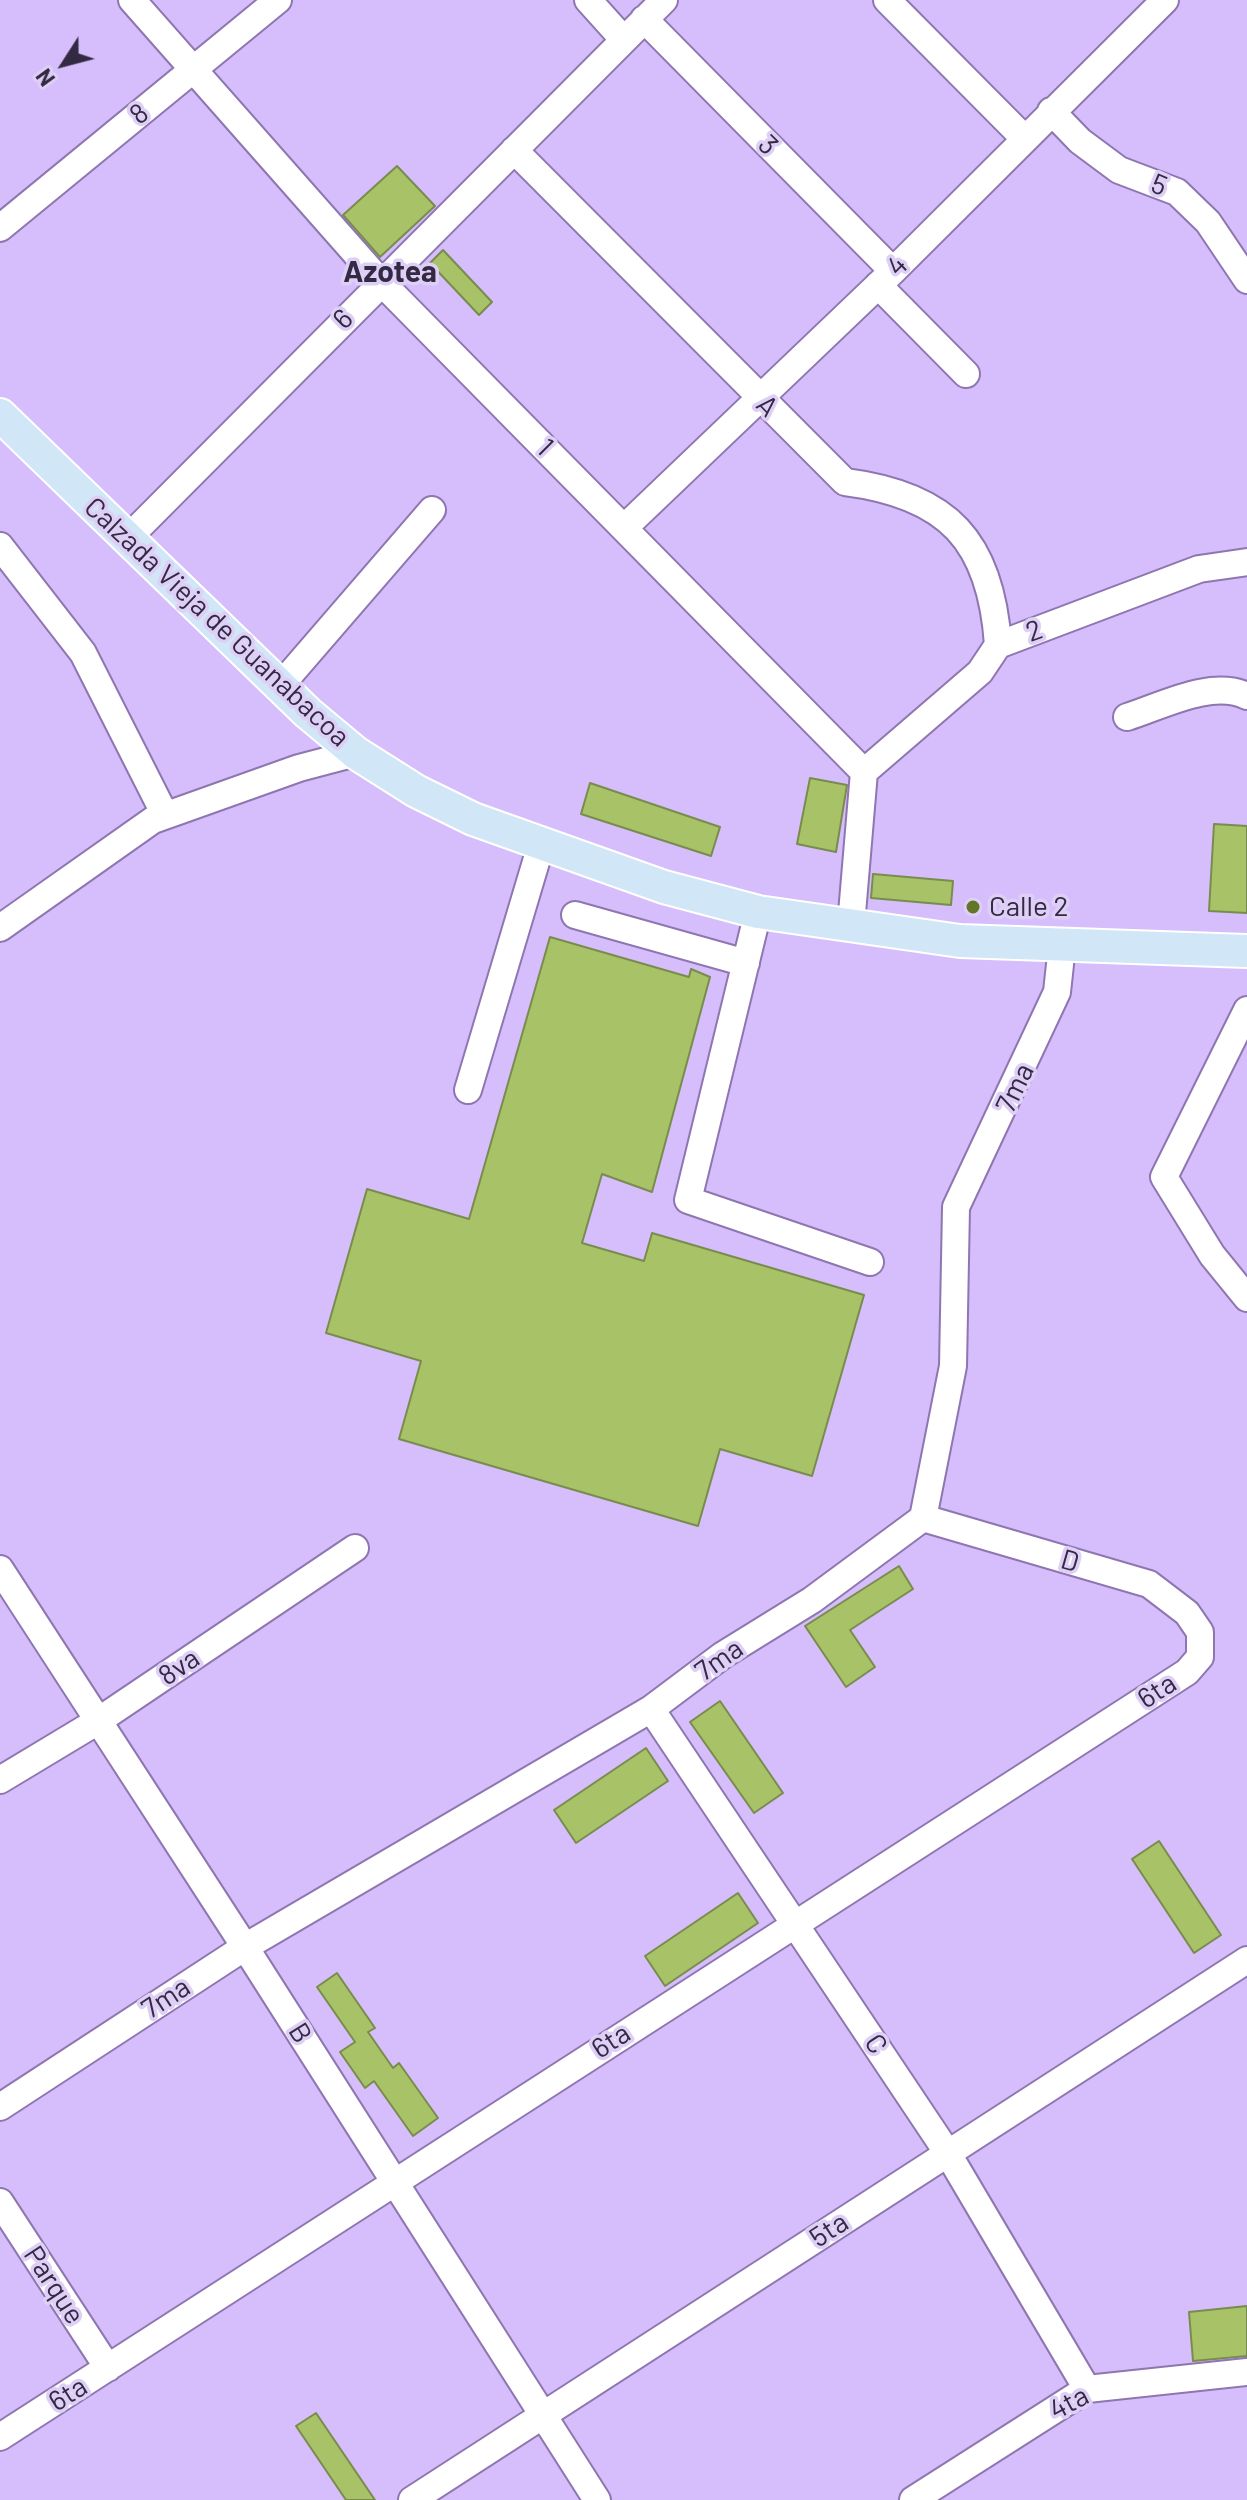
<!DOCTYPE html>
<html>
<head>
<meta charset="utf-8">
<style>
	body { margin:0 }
	#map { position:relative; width:1247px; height:2500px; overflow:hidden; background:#d6bdfb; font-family:Barlow,sans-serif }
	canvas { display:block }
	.north { position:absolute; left:24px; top:24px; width:80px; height:80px; -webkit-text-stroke:6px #decff6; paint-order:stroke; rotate:234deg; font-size:22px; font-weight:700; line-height:32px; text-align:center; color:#342942 }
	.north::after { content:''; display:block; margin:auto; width:28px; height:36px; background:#342942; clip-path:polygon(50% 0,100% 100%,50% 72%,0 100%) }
</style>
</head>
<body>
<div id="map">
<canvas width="1247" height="2500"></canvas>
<div class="north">N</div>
</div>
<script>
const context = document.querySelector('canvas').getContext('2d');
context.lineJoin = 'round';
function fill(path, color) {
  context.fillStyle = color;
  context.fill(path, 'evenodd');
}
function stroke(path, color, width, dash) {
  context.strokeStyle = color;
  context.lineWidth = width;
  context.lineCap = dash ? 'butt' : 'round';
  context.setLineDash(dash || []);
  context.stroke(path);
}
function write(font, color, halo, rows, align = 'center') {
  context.font = font + ' Barlow,sans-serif';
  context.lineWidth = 7;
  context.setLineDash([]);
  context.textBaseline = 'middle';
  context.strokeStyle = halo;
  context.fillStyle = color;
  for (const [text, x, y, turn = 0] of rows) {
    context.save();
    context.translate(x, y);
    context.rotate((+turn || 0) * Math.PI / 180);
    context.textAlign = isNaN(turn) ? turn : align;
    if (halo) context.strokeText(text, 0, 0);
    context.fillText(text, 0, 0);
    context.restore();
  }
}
const building = new Path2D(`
	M397 166 435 206 380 257 343 215Z
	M443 250 492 302 479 315 430 263Z
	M810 778 847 785 836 852 797 844Z
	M590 783 720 827 711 856 581 814Z
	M1214 824 1247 826V913L1209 911Z
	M873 874 953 881 951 905 871 898Z
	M550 937 689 977 691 969 710 977 652 1192 602 1174 582 1243 644 1261 652 1233 864 1295 812 1476 720 1449 698 1526 399 1439 421 1361 326 1333 367 1189 469 1219Z
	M899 1566 913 1589 850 1630 875 1667 846 1687 805 1626Z
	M720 1701 783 1793 754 1813 690 1722Z
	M646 1748 668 1781 576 1843 554 1810Z
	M1159 1841 1221 1935 1194 1953 1132 1859Z
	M738 1893 758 1923 665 1986 645 1956Z
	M337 1973 375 2028 368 2032 393 2068 399 2063 438 2118 413 2136 374 2081 365 2088 340 2052 355 2042 317 1987Z
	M1247 2306V2356L1193 2361 1189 2312Z
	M316 2413 375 2500H346L296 2426Z`);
const minor = new Path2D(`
	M132 0 380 281 864 772 851 925
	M588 0 624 40
	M887 0 1023 137
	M644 19 893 271
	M1051 111 1080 141 1119 170 1177 192 1208 222 1247 280
	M514 150 845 482C948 495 991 541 998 645
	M0 228 278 0
	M878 285 966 374
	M625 527 893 271 1165 0
	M127 539 664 0
	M0 546 83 653 165 815
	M280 686 432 510
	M1127 717C1162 706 1212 679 1247 696
	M864 772 980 672 998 645 1199 569 1247 562
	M758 912 688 1200 870 1262
	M575 915 746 963
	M0 928 153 820 299 768 356 753
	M1247 1010 1164 1177 1212 1255 1247 1298
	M468 1090 541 845
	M0 1569 245 1947 597 2500
	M651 1709 947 2152 1087 2389
	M0 1780 98 1721 355 1548
	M0 2107 245 1947 651 1709 723 1655 812 1600 923 1518 953 1366 956 1207 1057 992 1062 946
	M0 2202 108 2368
	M0 2437 1187 1672 1200 1657V1632L1187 1613 1149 1584 923 1518
	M412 2500 1247 1960
	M913 2500 1087 2389 1247 2372`);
const major = new Path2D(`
	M0 415 308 713 356 753 416 791 473 819 664 887 758 912 960 941 1247 951`);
const markers = [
	[973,907,8,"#617627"]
];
const streetNames = [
	["8",139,114,-39],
	["3",768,145,45],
	["5",1159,185,23],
	["4",897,266,-45],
	["6",343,319,-45],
	["A",767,406,45],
	["1",545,447,45],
	["Calzada Vieja de Guanabacoa",217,622,43],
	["2",1034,631,-20],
	["7ma",1015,1088,-64],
	["D",1070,1561,16],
	["7ma",719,1660,-35],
	["8va",179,1667,-34],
	["6ta",1157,1691,-33],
	["7ma",166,1998,-33],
	["B",300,2033,58],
	["6ta",611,2041,-33],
	["C",876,2044,57],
	["5ta",829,2230,-33],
	["Parque",54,2285,57],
	["6ta",68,2394,-32],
	["4ta",1069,2403,-28]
];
const poiNames = [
	["Calle 2",989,907]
];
const neighbourhoodNames = [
	["Azotea",390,272]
];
fill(building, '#a8c367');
stroke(building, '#798c4d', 2);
stroke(minor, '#8e76b0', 30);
stroke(major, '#fff', 36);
stroke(minor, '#fff', 26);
stroke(major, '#d1e6f6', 32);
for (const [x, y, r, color] of markers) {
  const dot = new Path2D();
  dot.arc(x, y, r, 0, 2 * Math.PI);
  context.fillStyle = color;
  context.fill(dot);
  stroke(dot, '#decff6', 3);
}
write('28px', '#342942', '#decff6', streetNames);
write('28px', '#342942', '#decff6', poiNames, 'left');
write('bold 30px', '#342942', '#decff6', neighbourhoodNames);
</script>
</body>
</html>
